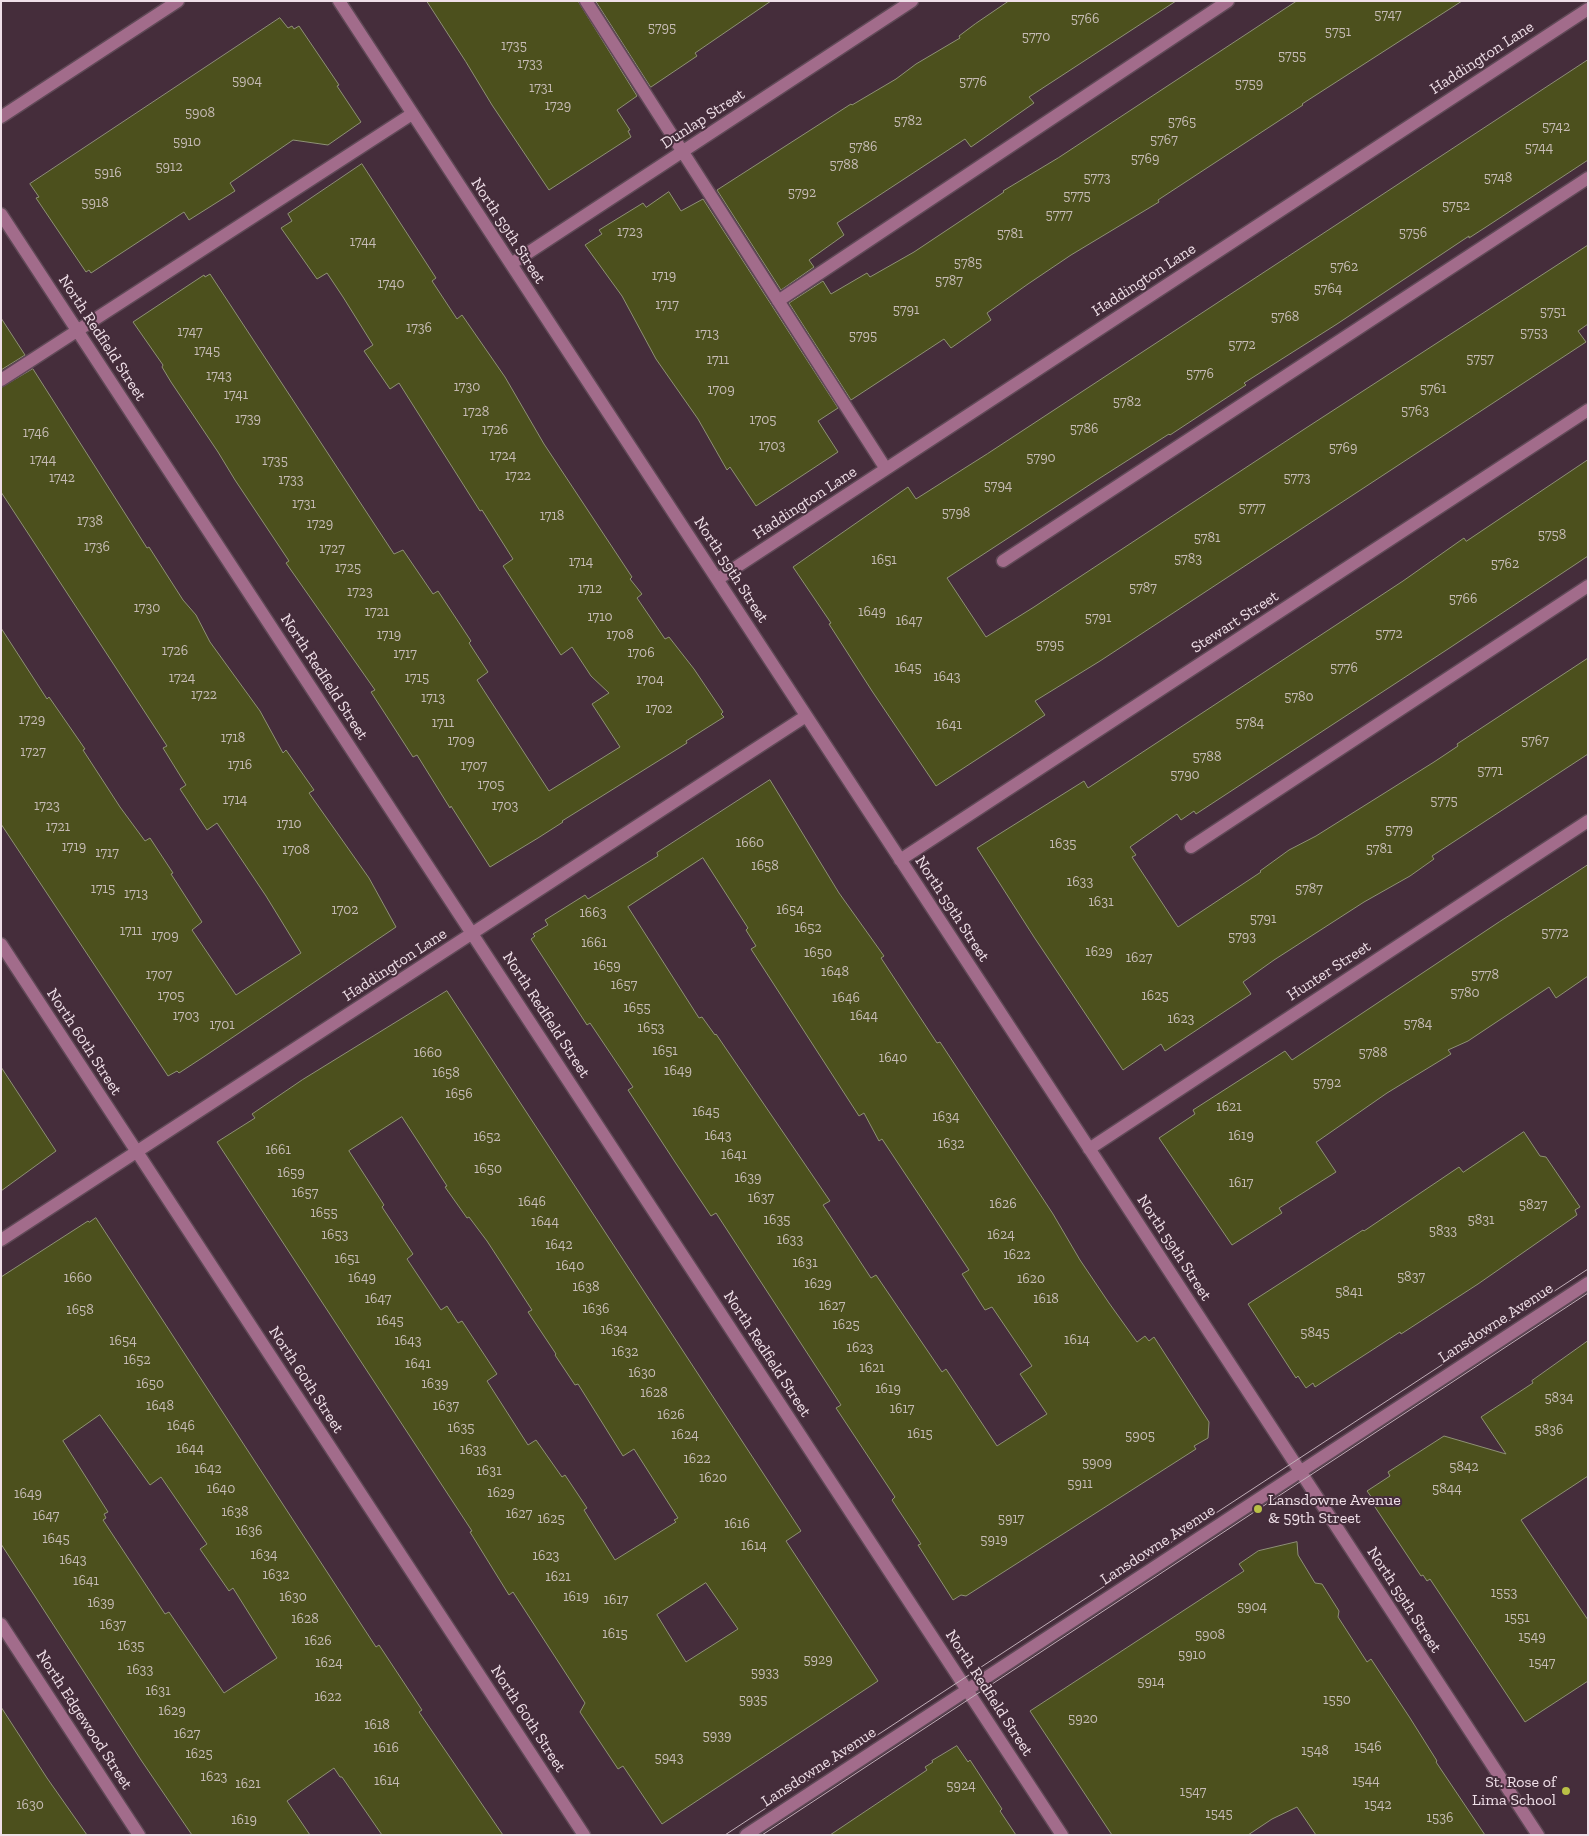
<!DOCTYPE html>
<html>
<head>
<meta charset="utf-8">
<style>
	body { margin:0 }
	#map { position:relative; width:1589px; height:1836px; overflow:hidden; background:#452d3b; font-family:"Zilla Slab",serif }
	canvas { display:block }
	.frame { position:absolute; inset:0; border:2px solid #efdfe8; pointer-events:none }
</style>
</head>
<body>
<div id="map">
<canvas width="1589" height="1836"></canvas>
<div class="frame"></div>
</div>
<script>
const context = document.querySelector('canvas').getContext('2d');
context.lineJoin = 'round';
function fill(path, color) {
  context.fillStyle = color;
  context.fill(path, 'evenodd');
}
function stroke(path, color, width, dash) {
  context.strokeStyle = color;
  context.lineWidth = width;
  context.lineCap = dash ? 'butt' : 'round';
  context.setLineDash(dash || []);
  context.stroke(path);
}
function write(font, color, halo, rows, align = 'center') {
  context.font = font + ' "Zilla Slab",serif';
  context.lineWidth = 4;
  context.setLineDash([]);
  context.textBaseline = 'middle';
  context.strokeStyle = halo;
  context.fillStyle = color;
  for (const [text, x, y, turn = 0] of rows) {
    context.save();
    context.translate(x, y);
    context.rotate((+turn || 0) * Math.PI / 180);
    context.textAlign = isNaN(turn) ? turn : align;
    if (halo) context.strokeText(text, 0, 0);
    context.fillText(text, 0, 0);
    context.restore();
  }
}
const building = new Path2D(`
	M427 1H578L637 96 617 110 630 130 628 131 631 137 549 190 492 105 466 62Z
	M596 1H771L695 53 697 56 651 87Z
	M1009 1H1176L1029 97 1034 103 971 147 965 139 837 223 844 235 809 260 814 267 781 290 717 190 851 104 852 105 896 79 916 64 960 38 959 36 975 24Z
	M1297 1H1462L1302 104 1303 105 1158 200 1159 202 1071 255 1028 284 987 313 991 320 951 348 944 339 851 400 789 303 823 281 831 294 867 273 870 277 914 252 1004 192 1003 191 1058 158Z
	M280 18 288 28 292 26 294 29 299 26 339 85 337 86 361 122 328 145 293 140 230 183 235 191 189 220 184 212 91 273 89 270 86 272 36 198 39 197 30 184Z
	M1588 60V160L1486 227 1469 238V236L1337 324 1244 383 1246 385 1170 435 1169 434 1100 478 947 578 986 637 1034 607 1306 428 1588 245V324L1578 331 1586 342 1100 661 1035 701 1045 715 936 786 872 691 829 624 831 623 793 567 908 487 916 499 987 454Z
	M362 164 436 278 432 281 457 319 462 315 505 377 544 444 632 577 630 579 642 594 637 598 665 639 669 637 694 669 723 712 721 714 724 717 686 741 687 743 562 821 563 822 538 838 490 867 451 806 450 808 417 755 413 757 371 692 375 690 286 563 289 561 235 480 218 452 171 382 162 367 163 365 133 322 204 275 205 277 210 274 394 554 403 550 433 594 438 591 471 641 469 643 488 672 477 680 549 791 620 747 592 704 609 693 591 676 572 647 561 655 503 566 513 559 482 510 480 511 399 383 390 389 364 351 373 345 343 297 327 273 317 279 281 228 292 221 288 214Z
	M669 192 681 211 703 199 838 408 818 421 838 452 756 506 730 467 727 470 698 419 656 359 622 296 585 245 602 234 599 230 643 203 646 207Z
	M1 318 25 355 1 370Z
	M33 369 147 548 149 547 183 600 196 615 210 642 260 711 283 753 286 750 314 790 309 793 369 878 396 927 205 1056 179 1073 177 1071 168 1076 1 824V628L47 699 49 697 85 749 83 750 120 807 145 841 150 838 173 873 171 874 202 922 192 930 236 995 301 953 266 896 217 823 207 830 180 789 186 785 163 748 167 746 1 492V388Z
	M1588 460V556L1448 649 1196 814 1194 811 1181 820 1177 814 1130 847 1136 855 1132 857 1178 927 1261 872 1260 871 1289 850 1316 836 1434 762 1458 746 1457 744 1588 658V754L1432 856 1434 859 1410 876 1364 902 1274 960 1243 982 1251 994 1165 1051 1161 1044 1123 1070 1034 937 977 848 1084 781 1088 788 1403 581 1464 538 1466 541Z
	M770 780 839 893 884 956 881 958 937 1043 940 1042 1053 1214 1080 1260 1109 1303 1137 1342 1145 1336 1149 1341 1154 1337 1209 1422 1208 1438 1194 1446 1196 1449 966 1596 961 1595 953 1600 918 1545 921 1544 892 1500 895 1497 836 1408 841 1405 716 1213 711 1216 675 1162 628 1090 633 1087 590 1023 587 1025 531 939 535 936 533 934 548 925 545 920 585 895 588 899 658 856 657 853ZM703 858 748 928 746 930 756 946 751 949 859 1116 864 1113 879 1141 882 1139 969 1270 962 1274 985 1310 992 1307 1032 1366 1020 1374 1047 1414 997 1446 946 1369 942 1372 876 1275 871 1278 823 1205 830 1201 716 1034 715 1035 702 1017 699 1018 628 907Z
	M1588 865V976L1556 998 1549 987 1468 1041 1448 1050 1451 1054 1387 1093 1318 1141 1316 1142 1336 1172 1279 1208 1282 1213 1232 1245 1159 1138 1195 1114 1193 1110 1285 1051 1292 1060 1499 922Z
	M447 991 801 1531 786 1541 878 1681 662 1824 623 1766 618 1769 580 1712 585 1703 513 1592 509 1595 470 1532 472 1531 217 1142 255 1118 252 1114 302 1080ZM402 1117 447 1186 445 1187 467 1218 469 1217 487 1241 532 1310 528 1312 556 1354 555 1355 575 1385 578 1384 623 1456 634 1449 678 1518 674 1520 676 1522 615 1560 584 1510 587 1508 565 1475 562 1477 536 1440 528 1445 487 1381 497 1374 462 1321 458 1323 447 1306 441 1310 407 1259 413 1254 382 1207 384 1205 349 1151ZM706 1583 738 1629 686 1662 657 1615Z
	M1 1067 56 1151 1 1191Z
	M1524 1132 1540 1156 1546 1157 1580 1207 1575 1210 1577 1215 1478 1284 1401 1334 1400 1332 1315 1387 1313 1383 1306 1388 1298 1376 1296 1378 1248 1304 1363 1230 1364 1231 1459 1167 1463 1172Z
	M96 1218 376 1647 379 1645 422 1710 419 1712 503 1835H382L342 1777H340L334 1768 287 1801 310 1835H192L141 1760 1 1544V1277L88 1221 89 1222ZM100 1415 150 1485 161 1477 207 1544 200 1549 229 1591 233 1588 277 1658 224 1693 169 1612 165 1614 103 1520 106 1518 104 1514 108 1512 63 1441Z
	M1588 1341V1476L1521 1520 1588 1620V1681L1525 1722 1430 1579 1427 1581 1423 1575 1421 1576 1373 1504 1375 1502 1367 1491 1390 1476 1388 1472 1444 1436 1506 1454 1481 1417 1533 1383 1532 1381Z
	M1297 1542 1298 1555 1315 1583 1322 1584 1339 1611 1338 1617 1367 1662 1371 1659 1410 1718 1437 1761 1436 1762 1485 1835H1316L1297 1807 1272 1819 1248 1835H1112L1030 1711 1244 1571 1239 1564 1258 1551Z
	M1 1707 47 1778 87 1835H1Z
	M957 1746 968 1762 970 1760 1002 1809 1000 1811 1016 1835H830L927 1770 925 1767 933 1762 932 1761Z`);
const minor = new Path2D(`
	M339 1 1538 1835
	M586 1 886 469
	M1 117 178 1
	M1 214 1062 1835
	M511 264 912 1
	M778 301 1228 1
	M1 380 412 114
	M1003 561 1588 178
	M718 579 1588 9
	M1191 847 1588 586
	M900 860 1588 410
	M1 944 584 1835
	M1089 1149 1588 821
	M1 1240 806 716
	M1 1624 139 1835
	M746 1835 1588 1283`);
const tram = new Path2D(`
	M725 1835 1588 1269
	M762 1835 1588 1293`);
const markers = [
	[1258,1509,5,"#b9c046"],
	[1566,1791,5,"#b9c046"]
];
const numberNames = [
	["5747",1388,15],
	["5766",1085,19],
	["5795",662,28],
	["5751",1338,32],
	["5770",1036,37],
	["1735",514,46],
	["5755",1292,56],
	["1733",530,64],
	["5904",247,81],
	["5776",973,82],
	["5759",1249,84],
	["1731",541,88],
	["1729",558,106],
	["5908",200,113],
	["5782",908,121],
	["5765",1182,122],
	["5742",1556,127],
	["5767",1164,140],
	["5910",187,142],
	["5786",863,147],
	["5744",1539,148],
	["5769",1145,159],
	["5788",844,165],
	["5912",169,167],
	["5916",108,173],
	["5773",1097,178],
	["5748",1498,178],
	["5792",802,193],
	["5775",1077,196],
	["5918",95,203],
	["5752",1456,206],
	["5777",1059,215],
	["1723",630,232],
	["5756",1413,233],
	["5781",1010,234],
	["1744",363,242],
	["5785",968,263],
	["5762",1344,267],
	["1719",664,276],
	["5787",949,281],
	["1740",391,284],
	["5764",1328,289],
	["1717",667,305],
	["5791",906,310],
	["5751",1553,312],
	["5768",1285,317],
	["1736",419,328],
	["1747",190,332],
	["5753",1534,333],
	["1713",707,334],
	["5795",863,336],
	["5772",1242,345],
	["1745",207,351],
	["5757",1480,359],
	["1711",718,360],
	["5776",1200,374],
	["1743",219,376],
	["1730",467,387],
	["5761",1433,389],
	["1709",721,390],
	["1741",236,395],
	["5782",1127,402],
	["5763",1415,411],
	["1728",476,412],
	["1739",248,419],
	["1705",763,420],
	["5786",1084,429],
	["1726",495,430],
	["1746",36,433],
	["1703",772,446],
	["5769",1343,448],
	["1724",503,456],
	["5790",1041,458],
	["1744",43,460],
	["1735",275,461],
	["1722",518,476],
	["1742",62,478],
	["5773",1297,478],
	["1733",291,480],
	["5794",998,486],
	["1731",304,504],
	["5777",1252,508],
	["5798",956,513],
	["1718",552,516],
	["1738",90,521],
	["1729",320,524],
	["5758",1552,535],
	["5781",1207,538],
	["1736",97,547],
	["1727",332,549],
	["5783",1188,559],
	["1651",884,560],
	["1714",581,562],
	["5762",1505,564],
	["1725",348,568],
	["5787",1143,588],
	["1712",590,589],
	["1723",360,592],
	["5766",1463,599],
	["1730",147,608],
	["1721",377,612],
	["1649",872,612],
	["1710",600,617],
	["5791",1098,618],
	["1647",909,621],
	["5772",1389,634],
	["1719",389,635],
	["1708",620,635],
	["5795",1050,645],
	["1726",175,651],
	["1706",641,653],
	["1717",405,654],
	["1645",908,668],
	["5776",1344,668],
	["1643",947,677],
	["1724",182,678],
	["1715",417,678],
	["1704",650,680],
	["1722",204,695],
	["5780",1299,697],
	["1713",433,698],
	["1702",659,709],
	["1729",32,720],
	["1711",443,723],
	["5784",1250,723],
	["1641",949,725],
	["1718",233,738],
	["1709",461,741],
	["5767",1535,741],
	["1727",33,752],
	["5788",1207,757],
	["1716",240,765],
	["1707",474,766],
	["5771",1490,771],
	["5790",1185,775],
	["1705",491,785],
	["1714",235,800],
	["5775",1444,801],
	["1723",47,806],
	["1703",505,806],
	["1710",289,824],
	["1721",58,827],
	["5779",1399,830],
	["1660",750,843],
	["1635",1063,844],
	["1719",74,847],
	["5781",1379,849],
	["1708",296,850],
	["1717",107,853],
	["1658",765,866],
	["1633",1080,882],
	["1715",103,889],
	["5787",1309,889],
	["1713",136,894],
	["1631",1101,902],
	["1702",345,910],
	["1654",790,910],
	["1663",593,913],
	["5791",1263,919],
	["1652",808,928],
	["1711",131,931],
	["5772",1555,933],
	["1709",165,936],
	["5793",1242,937],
	["1661",594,943],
	["1629",1099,952],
	["1650",818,953],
	["1627",1139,958],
	["1659",607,966],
	["1648",835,972],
	["1707",159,975],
	["5778",1485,975],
	["1657",624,985],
	["5780",1465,993],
	["1705",171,996],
	["1625",1155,996],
	["1646",846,998],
	["1655",637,1008],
	["1703",186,1016],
	["1644",864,1016],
	["1623",1181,1019],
	["5784",1418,1024],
	["1701",222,1025],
	["1653",651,1028],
	["1651",665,1051],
	["1660",428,1053],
	["5788",1373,1053],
	["1640",893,1058],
	["1649",678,1071],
	["1658",446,1073],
	["5792",1327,1083],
	["1656",459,1094],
	["1621",1229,1107],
	["1645",706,1112],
	["1634",946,1117],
	["1643",718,1136],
	["1619",1241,1136],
	["1652",487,1137],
	["1632",951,1144],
	["1661",278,1150],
	["1641",734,1155],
	["1650",488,1169],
	["1659",291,1173],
	["1639",748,1178],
	["1617",1241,1183],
	["1657",305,1193],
	["1637",761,1198],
	["1646",532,1202],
	["1626",1003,1204],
	["5827",1533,1205],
	["1655",324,1213],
	["1635",777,1220],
	["5831",1481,1220],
	["1644",545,1222],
	["5833",1443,1231],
	["1653",335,1235],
	["1624",1001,1235],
	["1633",790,1240],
	["1642",559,1245],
	["1622",1017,1255],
	["1651",347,1259],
	["1631",805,1263],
	["1640",570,1266],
	["5837",1411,1277],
	["1660",78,1278],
	["1649",362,1278],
	["1620",1031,1279],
	["1629",818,1284],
	["1638",586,1287],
	["5841",1349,1292],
	["1647",378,1299],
	["1618",1046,1299],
	["1627",832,1306],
	["1636",596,1309],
	["1658",80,1310],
	["1645",390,1321],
	["1625",846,1325],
	["1634",614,1330],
	["5845",1315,1333],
	["1614",1077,1340],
	["1654",123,1341],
	["1643",408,1341],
	["1623",860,1348],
	["1632",625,1352],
	["1652",137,1360],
	["1641",418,1364],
	["1621",872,1368],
	["1630",642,1373],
	["1650",150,1384],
	["1639",435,1384],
	["1619",888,1389],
	["1628",654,1393],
	["5834",1559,1398],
	["1648",160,1406],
	["1637",446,1406],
	["1617",902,1409],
	["1626",671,1415],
	["1646",181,1426],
	["1635",461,1428],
	["5836",1549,1430],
	["1615",920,1434],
	["1624",685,1435],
	["5905",1140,1436],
	["1644",190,1449],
	["1633",473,1450],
	["1622",697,1459],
	["5909",1097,1463],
	["5842",1464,1467],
	["1642",208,1469],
	["1631",489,1471],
	["1620",713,1478],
	["5911",1080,1484],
	["1640",221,1489],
	["5844",1447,1489],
	["1629",501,1493],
	["1649",28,1494],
	["1638",235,1512],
	["1627",519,1514],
	["1647",46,1516],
	["1625",551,1519],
	["5917",1011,1519],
	["1616",737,1524],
	["1636",249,1531],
	["1645",56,1539],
	["5919",994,1540],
	["1614",754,1546],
	["1634",264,1555],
	["1623",546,1556],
	["1643",73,1560],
	["1632",276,1575],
	["1621",558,1577],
	["1641",86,1581],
	["1553",1504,1593],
	["1630",293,1597],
	["1619",576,1597],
	["1617",616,1600],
	["1639",101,1603],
	["5904",1252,1607],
	["1551",1517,1618],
	["1628",305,1619],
	["1637",113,1625],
	["1615",615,1634],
	["5908",1210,1635],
	["1549",1532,1637],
	["1626",318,1641],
	["1635",131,1646],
	["5910",1192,1655],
	["5929",818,1660],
	["1624",329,1663],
	["1547",1542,1663],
	["1633",140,1670],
	["5933",765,1673],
	["5914",1151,1682],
	["1631",158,1691],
	["1622",328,1697],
	["5935",753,1700],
	["1550",1337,1700],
	["1629",172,1711],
	["5920",1083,1719],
	["1618",377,1725],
	["1627",187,1734],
	["5939",717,1736],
	["1546",1368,1747],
	["1616",386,1748],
	["1548",1315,1751],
	["1625",199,1754],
	["5943",669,1758],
	["1623",214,1777],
	["1614",387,1781],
	["1544",1366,1781],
	["1621",248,1784],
	["5924",961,1786],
	["1547",1193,1792],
	["1630",30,1805],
	["1542",1378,1805],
	["1545",1219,1814],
	["1536",1440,1818],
	["1619",244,1820]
];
const streetNames = [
	["Haddington Lane",1482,58,-33],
	["Dunlap Street",703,119,-33],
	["North 59th Street",508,231,57],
	["Haddington Lane",1144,280,-33],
	["North Redfield Street",102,338,57],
	["Haddington Lane",805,503,-33],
	["North 59th Street",731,570,57],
	["Stewart Street",1235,622,-33],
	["North Redfield Street",324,677,57],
	["North 59th Street",952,909,57],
	["Haddington Lane",395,965,-33],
	["Hunter Street",1329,971,-33],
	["North Redfield Street",546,1015,57],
	["North 60th Street",84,1042,57],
	["North 59th Street",1174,1248,57],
	["Lansdowne Avenue",1496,1323,-33],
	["North Redfield Street",767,1354,57],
	["North 60th Street",306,1380,57],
	["Lansdowne Avenue",1158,1545,-33],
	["North 59th Street",1404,1600,57],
	["North Redfield Street",989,1693,57],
	["North 60th Street",528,1719,57],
	["North Edgewood Street",84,1720,57],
	["Lansdowne Avenue",819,1767,-33]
];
const poiNames = [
	["Lansdowne Avenue",1268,1500],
	["& 59th Street",1268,1518],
	["St. Rose of",1556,1782,"right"],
	["Lima School",1556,1800,"right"]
];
fill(building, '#4c501d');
stroke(building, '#8e9175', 1);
stroke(minor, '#604957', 15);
stroke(minor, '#a26c8b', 12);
stroke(tram, '#c0aeb8', 1);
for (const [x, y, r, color] of markers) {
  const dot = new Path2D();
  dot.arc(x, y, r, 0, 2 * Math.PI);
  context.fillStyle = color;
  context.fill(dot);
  stroke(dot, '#452d3b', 2);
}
write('14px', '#c6bbb5', null, numberNames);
write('16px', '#efdfe8', '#452d3b', streetNames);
write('16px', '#efdfe8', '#452d3b', poiNames, 'left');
</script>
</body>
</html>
